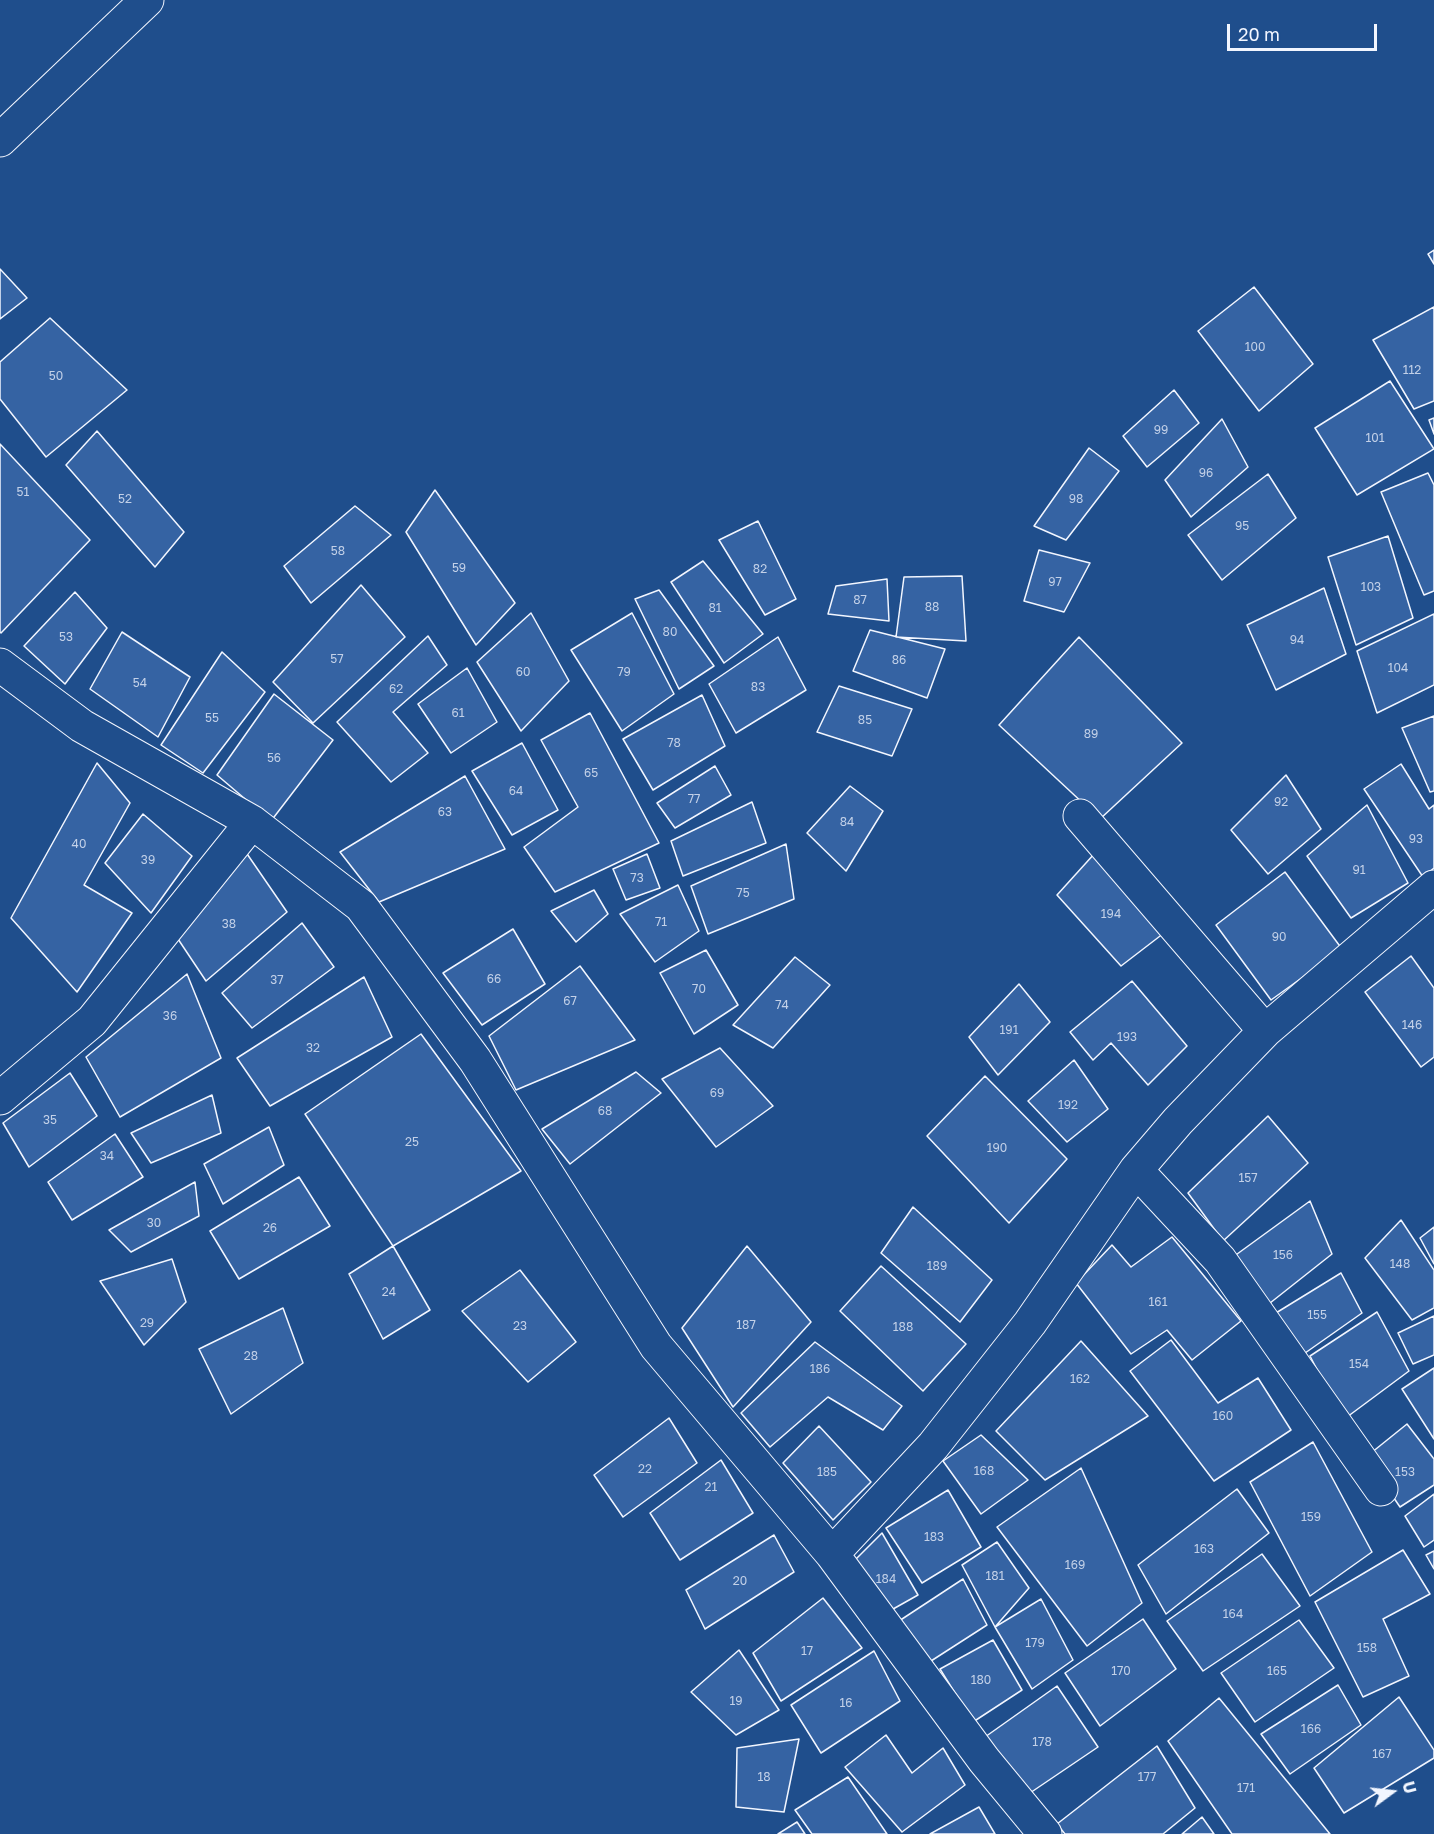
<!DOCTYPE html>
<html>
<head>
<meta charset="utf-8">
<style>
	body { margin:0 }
	#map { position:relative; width:1434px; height:1834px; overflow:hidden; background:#1f4e8c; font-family:"Golos Text",sans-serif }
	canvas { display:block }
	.north { position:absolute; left:1362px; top:1762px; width:60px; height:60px; -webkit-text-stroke:4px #1f4e8c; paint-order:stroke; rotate:75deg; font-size:16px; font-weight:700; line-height:24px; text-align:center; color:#f2f6ff }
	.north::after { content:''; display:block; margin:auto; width:21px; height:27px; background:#f2f6ff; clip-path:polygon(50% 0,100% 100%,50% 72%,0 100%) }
	.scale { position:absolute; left:1227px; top:24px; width:150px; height:27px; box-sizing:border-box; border:3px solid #f2f6ff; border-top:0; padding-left:8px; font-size:18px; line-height:21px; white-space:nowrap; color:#f2f6ff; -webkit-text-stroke:4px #1f4e8c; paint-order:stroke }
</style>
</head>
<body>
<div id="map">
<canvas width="1434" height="1834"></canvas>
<div class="north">U</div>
<div class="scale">20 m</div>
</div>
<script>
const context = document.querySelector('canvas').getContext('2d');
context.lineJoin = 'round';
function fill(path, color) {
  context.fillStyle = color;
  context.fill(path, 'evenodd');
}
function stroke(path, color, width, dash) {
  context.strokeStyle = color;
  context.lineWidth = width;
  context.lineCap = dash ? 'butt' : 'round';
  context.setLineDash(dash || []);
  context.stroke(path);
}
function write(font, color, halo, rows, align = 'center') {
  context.font = font + ' "Golos Text",sans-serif';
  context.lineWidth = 4.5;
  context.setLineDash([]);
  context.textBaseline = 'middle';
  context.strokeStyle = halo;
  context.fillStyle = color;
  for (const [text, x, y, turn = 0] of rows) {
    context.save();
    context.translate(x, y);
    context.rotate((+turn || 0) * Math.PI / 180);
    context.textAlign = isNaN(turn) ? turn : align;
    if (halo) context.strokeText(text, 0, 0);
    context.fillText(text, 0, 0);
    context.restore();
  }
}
const building = new Path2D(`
	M1434 250V264L1428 254Z
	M0 269 27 298 0 319Z
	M1254 287 1313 364 1259 411 1198 331Z
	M1434 307V401L1414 409 1373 340Z
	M50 318 127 390 46 457 0 399V362Z
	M1390 381 1434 449 1357 495 1315 428Z
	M1174 390 1199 423 1147 467 1123 436Z
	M1434 418V434L1429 420Z
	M1222 419 1248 467 1191 517 1165 480Z
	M97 431 184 532 155 567 66 465Z
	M0 444 90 540 1 633 0 632Z
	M1089 448 1119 471 1066 540 1034 526Z
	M1428 473 1434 485V591L1424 595 1381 492Z
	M1268 474 1296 518 1222 580 1188 535Z
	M435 490 515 603 476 645 406 532Z
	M355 506 391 535 311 603 284 566Z
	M758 521 796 599 765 615 719 540Z
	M1388 536 1413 618 1356 645 1328 557Z
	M1039 550 1090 563 1064 612 1024 601Z
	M703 561 763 634 724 663 671 582Z
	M962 576 966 641 896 637 904 577Z
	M887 579 889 621 828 614 836 586Z
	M361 585 405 637 313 723 273 682Z
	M1324 588 1346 654 1276 690 1247 625Z
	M659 590 714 666 679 689 635 599Z
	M75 592 107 628 65 684 24 646Z
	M531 613 569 681 521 731 477 662Z
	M632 613 674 694 622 731 571 650Z
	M1434 614V685L1377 713 1357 651Z
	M870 630 945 649 927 698 853 671Z
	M122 632 190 677 158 737 90 689Z
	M428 636 447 665 393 712 428 753 391 782 337 722Z
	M778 637 806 690 736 733 709 684Z
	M1079 637 1182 743 1100 819 999 725Z
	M222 652 265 692 203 773 161 745Z
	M467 668 497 722 451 753 418 704Z
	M839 686 912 709 892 756 817 732Z
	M274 694 333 740 271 821 217 775Z
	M702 695 725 746 653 790 623 739Z
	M590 713 659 843 555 892 524 847 578 807 541 740Z
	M1434 716V791L1430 792 1402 728Z
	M522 743 558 810 512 835 472 771Z
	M97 763 130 803 84 885 132 913 77 992 11 918Z
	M1401 764 1429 809 1434 805V868L1423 877 1364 789Z
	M715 766 731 795 675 828 657 803Z
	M1286 775 1321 829 1268 874 1231 830Z
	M465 776 505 849 379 902 340 852Z
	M850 786 883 811 846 871 807 833Z
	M752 802 766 843 683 876 671 841Z
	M1367 805 1408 883 1351 918 1307 856Z
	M143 814 192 856 151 913 105 863Z
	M786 844 794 899 708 934 691 886Z
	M243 848 287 912 206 981 176 936Z
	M1095 853 1164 933 1121 966 1057 895Z
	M647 854 660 888 626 900 613 869Z
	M1285 872 1342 949 1271 1000 1216 925Z
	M678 885 699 931 655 962 620 914Z
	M594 890 608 914 576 942 551 911Z
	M302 923 334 967 252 1028 222 993Z
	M513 929 545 984 482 1025 443 973Z
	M706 950 738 1005 694 1034 660 973Z
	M1411 956 1434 988V1057L1421 1067 1365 992Z
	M795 957 830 985 773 1048 733 1025Z
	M580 966 635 1040 516 1090 489 1036Z
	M187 974 221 1058 120 1117 86 1057Z
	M364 977 392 1037 270 1106 237 1058Z
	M1132 981 1187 1046 1148 1085 1111 1043 1093 1060 1070 1032Z
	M1019 984 1050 1022 998 1075 969 1037Z
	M421 1034 521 1171 393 1246 305 1114Z
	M720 1048 773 1106 716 1147 662 1079Z
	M1074 1060 1108 1109 1067 1142 1028 1101Z
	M636 1072 661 1093 570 1164 542 1129Z
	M70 1073 97 1116 29 1167 3 1123Z
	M985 1076 1067 1159 1009 1223 927 1136Z
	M212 1095 221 1133 151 1163 131 1133Z
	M1268 1116 1308 1163 1223 1241 1188 1193Z
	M269 1127 284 1165 223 1204 204 1164Z
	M115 1134 143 1177 72 1220 48 1182Z
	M299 1177 330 1226 239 1279 210 1231Z
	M195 1182 199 1216 131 1252 109 1230Z
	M1310 1201 1332 1254 1265 1307 1233 1257Z
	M913 1207 992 1280 960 1322 881 1253Z
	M1401 1220 1434 1270V1308L1412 1320 1365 1258Z
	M1434 1227V1264L1420 1238Z
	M1172 1237 1241 1321 1192 1360 1167 1330 1131 1354 1076 1283 1112 1245 1131 1267Z
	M393 1246 430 1310 383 1339 349 1274Z
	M747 1246 811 1322 733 1407 682 1328Z
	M172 1259 186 1302 144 1345 100 1281Z
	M881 1266 966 1344 923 1391 840 1311Z
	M520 1270 576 1342 528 1382 462 1311Z
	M1341 1273 1362 1313 1298 1358 1271 1316Z
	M283 1308 303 1363 231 1414 199 1349Z
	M1377 1312 1409 1371 1343 1420 1310 1356Z
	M1434 1316V1355L1413 1364 1398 1333Z
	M1171 1340 1218 1403 1258 1378 1291 1430 1214 1481 1130 1371Z
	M1081 1341 1148 1416 1045 1480 996 1431Z
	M815 1342 902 1406 883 1430 828 1397 770 1447 741 1413Z
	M1434 1368V1439L1402 1389Z
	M669 1418 697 1463 623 1517 594 1475Z
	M1407 1424 1434 1459V1485L1400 1507 1366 1457Z
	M819 1426 871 1482 833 1520 783 1463Z
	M981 1435 1028 1480 981 1514 943 1461Z
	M1313 1442 1372 1552 1310 1596 1250 1482Z
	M721 1460 753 1513 680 1560 650 1513Z
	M1081 1468 1142 1603 1087 1646 997 1527Z
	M1237 1489 1269 1533 1166 1614 1138 1565Z
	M948 1490 981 1547 922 1583 886 1528Z
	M1434 1494V1540L1424 1547 1405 1516Z
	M882 1533 918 1595 886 1613 853 1562Z
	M774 1535 794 1572 705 1629 686 1590Z
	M997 1542 1029 1588 995 1627 962 1565Z
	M1403 1550 1430 1594 1383 1619 1409 1676 1363 1697 1315 1602Z
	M1434 1551V1569L1426 1555Z
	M1262 1554 1300 1606 1203 1671 1167 1621Z
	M963 1579 987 1625 931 1661 899 1621Z
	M823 1598 862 1648 781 1701 753 1653Z
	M1041 1599 1073 1660 1032 1689 995 1627Z
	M1143 1619 1176 1669 1100 1726 1065 1673Z
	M1299 1620 1334 1668 1255 1722 1221 1673Z
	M993 1640 1022 1690 973 1722 940 1669Z
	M739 1650 779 1710 736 1735 691 1692Z
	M874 1651 900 1701 821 1753 791 1705Z
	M1338 1685 1361 1725 1290 1774 1261 1734Z
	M1057 1686 1098 1747 1027 1795 985 1737Z
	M1399 1697 1434 1750V1758L1344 1813 1314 1768Z
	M1219 1698 1330 1834H1232L1168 1741Z
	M886 1735 912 1773 943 1748 965 1785 902 1832 845 1767Z
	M799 1739 784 1812 736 1807 737 1748Z
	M1157 1746 1195 1808 1163 1834H1065L1057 1824Z
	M848 1777 887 1834H812L795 1810Z
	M979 1807 995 1834H930Z
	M1202 1817 1214 1834H1182Z
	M797 1822 805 1834H778Z`);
const street = new Path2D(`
	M0 140 147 0
	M0 665 82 726 252 822 361 906 475 1060 656 1346 832 1554 984 1760 1045 1834
	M1080 816 1265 1031
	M0 1098 92 1021 252 822
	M1136 1170 1220 1260 1381 1489
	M832 1554 933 1446 1030 1323 1136 1170 1178 1121 1265 1031 1434 887`);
const numberNames = [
	["100",1255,347],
	["112",1412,370],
	["50",56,376],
	["99",1161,430],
	["101",1375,438],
	["96",1206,473],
	["51",23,492],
	["52",125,499],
	["98",1076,499],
	["95",1242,526],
	["58",338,551],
	["59",459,568],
	["82",760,569],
	["97",1055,582],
	["103",1371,587],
	["87",860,600],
	["88",932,607],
	["81",715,608],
	["80",670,632],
	["53",66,637],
	["94",1297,640],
	["57",337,659],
	["86",899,660],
	["104",1398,668],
	["60",523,672],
	["79",624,672],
	["54",140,683],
	["83",758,687],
	["62",396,689],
	["61",458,713],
	["55",212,718],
	["85",865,720],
	["89",1091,734],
	["78",674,743],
	["56",274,758],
	["65",591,773],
	["64",516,791],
	["77",694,799],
	["92",1281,802],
	["63",445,812],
	["84",847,822],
	["93",1416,839],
	["40",79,844],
	["39",148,860],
	["91",1359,870],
	["73",637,878],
	["75",743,893],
	["194",1111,914],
	["71",661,922],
	["38",229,924],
	["90",1279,937],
	["66",494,979],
	["37",277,980],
	["70",699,989],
	["67",570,1001],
	["74",782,1005],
	["36",170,1016],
	["146",1412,1025],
	["191",1009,1030],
	["193",1127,1037],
	["32",313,1048],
	["69",717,1093],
	["192",1068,1105],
	["68",605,1111],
	["35",50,1120],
	["25",412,1142],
	["190",997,1148],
	["34",107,1156],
	["157",1248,1178],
	["30",154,1223],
	["26",270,1228],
	["156",1283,1255],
	["148",1400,1264],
	["189",937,1266],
	["24",389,1292],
	["161",1158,1302],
	["155",1317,1315],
	["29",147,1323],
	["187",746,1325],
	["23",520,1326],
	["188",903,1327],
	["28",251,1356],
	["154",1359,1364],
	["186",820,1369],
	["162",1080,1379],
	["160",1223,1416],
	["22",645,1469],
	["168",984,1471],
	["185",827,1472],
	["153",1405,1472],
	["21",711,1487],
	["159",1311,1517],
	["183",934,1537],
	["163",1204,1549],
	["169",1075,1565],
	["181",995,1576],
	["184",886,1579],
	["20",740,1581],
	["164",1233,1614],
	["179",1035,1643],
	["158",1367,1648],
	["17",807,1651],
	["170",1121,1671],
	["165",1277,1671],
	["180",981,1680],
	["19",736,1701],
	["16",846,1703],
	["166",1311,1729],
	["178",1042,1742],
	["167",1382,1754],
	["18",764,1777],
	["177",1147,1777],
	["171",1246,1788]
];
fill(building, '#3563a3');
stroke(building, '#f2f6ff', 1.5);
stroke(street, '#f2f6ff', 35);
stroke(street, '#1f4e8c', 33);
write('12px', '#c3d1e8', null, numberNames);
</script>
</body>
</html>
